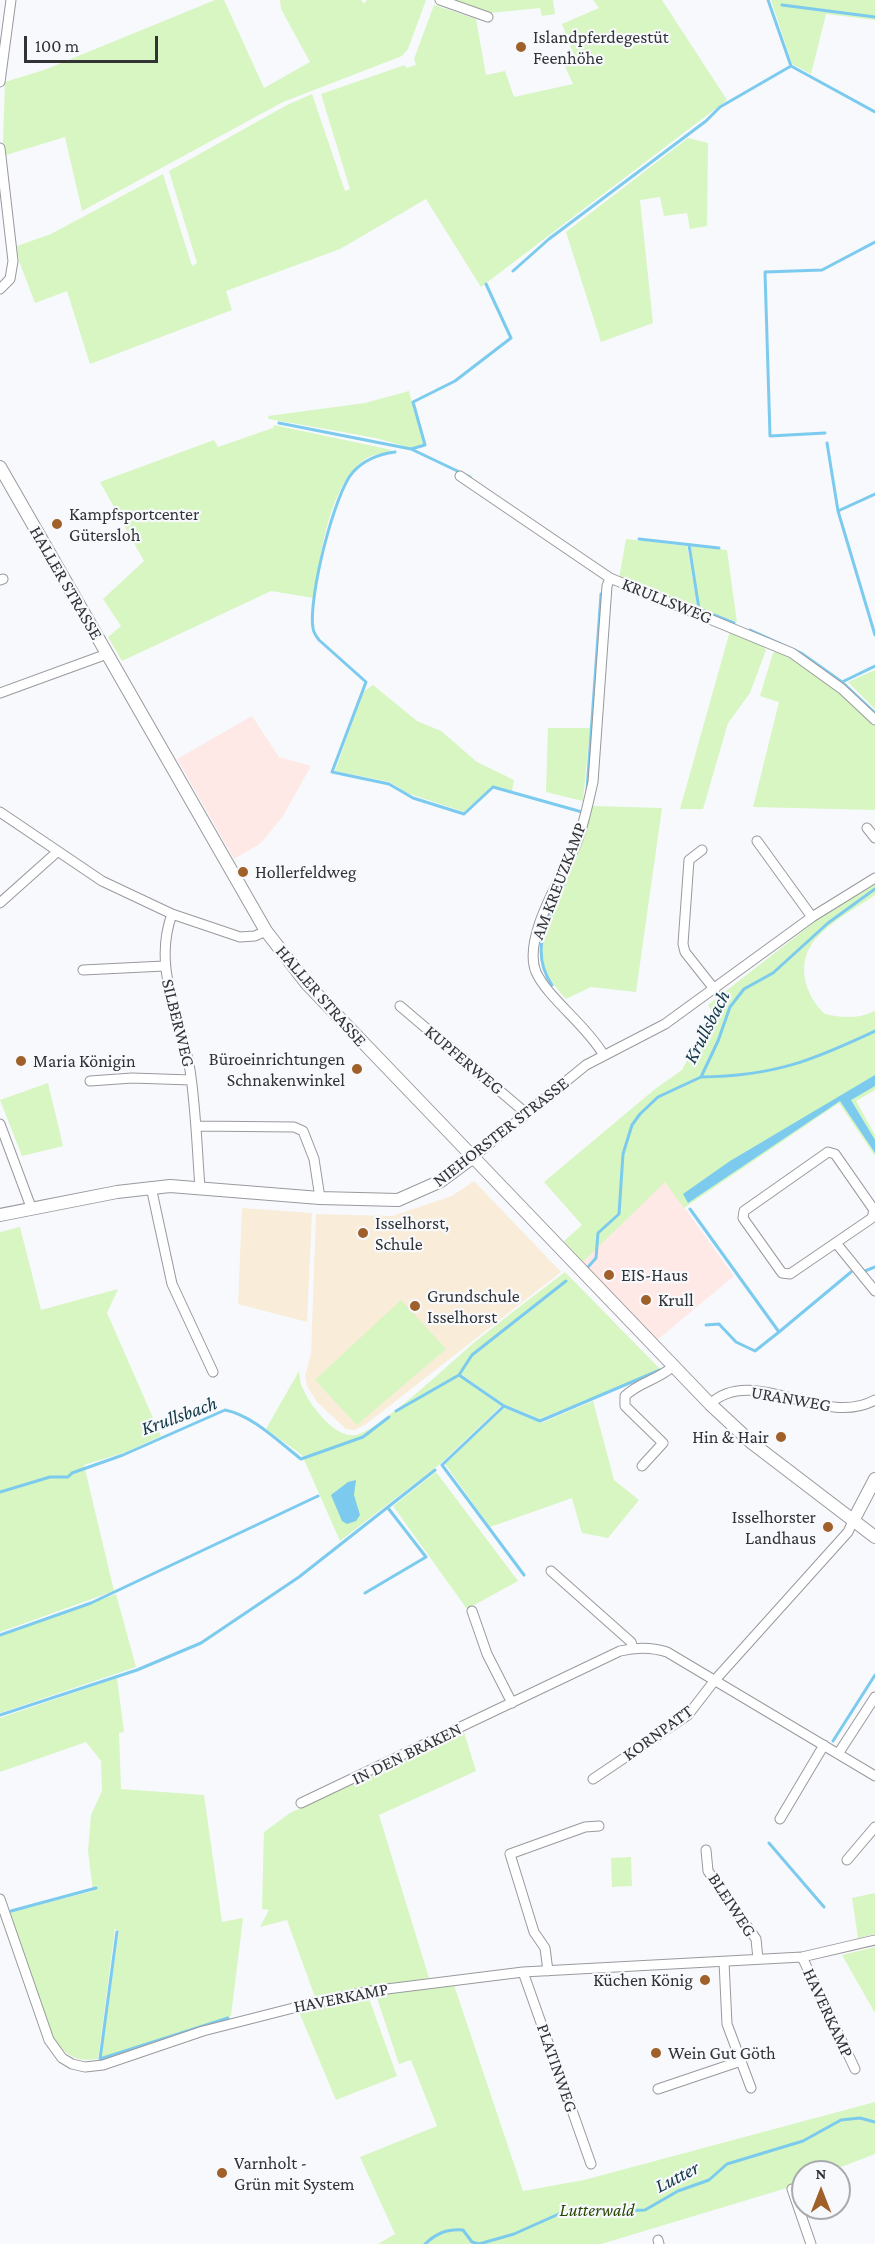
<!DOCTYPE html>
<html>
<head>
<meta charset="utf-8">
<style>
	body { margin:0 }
	#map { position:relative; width:875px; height:2244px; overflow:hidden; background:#f7f9fd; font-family:"Crimson Pro",serif }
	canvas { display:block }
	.north { position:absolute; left:791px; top:2160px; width:60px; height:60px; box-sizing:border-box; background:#f7f9fd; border:2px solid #a8aaad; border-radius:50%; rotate:0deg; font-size:16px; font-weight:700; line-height:24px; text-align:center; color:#323334 }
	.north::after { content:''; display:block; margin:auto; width:21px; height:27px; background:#a06029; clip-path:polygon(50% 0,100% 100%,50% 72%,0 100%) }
	.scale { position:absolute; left:24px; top:36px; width:134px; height:27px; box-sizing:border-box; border:3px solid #323334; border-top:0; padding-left:8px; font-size:18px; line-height:21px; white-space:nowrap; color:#323334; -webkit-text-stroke:4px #f7f9fd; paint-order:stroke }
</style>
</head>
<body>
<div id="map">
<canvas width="875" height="2244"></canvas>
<div class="north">N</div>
<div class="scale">100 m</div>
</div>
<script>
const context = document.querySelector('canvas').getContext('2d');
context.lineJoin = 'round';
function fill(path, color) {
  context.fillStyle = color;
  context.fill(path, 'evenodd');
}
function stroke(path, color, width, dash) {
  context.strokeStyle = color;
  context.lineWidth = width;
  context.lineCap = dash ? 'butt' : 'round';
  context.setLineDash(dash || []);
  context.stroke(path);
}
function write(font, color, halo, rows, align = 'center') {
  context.font = font + ' "Crimson Pro",serif';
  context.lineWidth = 4.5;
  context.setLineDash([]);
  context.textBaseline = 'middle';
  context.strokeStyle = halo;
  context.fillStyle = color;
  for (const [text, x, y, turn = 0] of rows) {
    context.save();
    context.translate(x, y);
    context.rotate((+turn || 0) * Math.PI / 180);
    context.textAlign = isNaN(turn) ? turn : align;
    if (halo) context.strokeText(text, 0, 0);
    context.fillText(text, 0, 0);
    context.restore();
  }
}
const commercial = new Path2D(`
	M252 716 279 757 311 766 283 816 261 843 234 859 177 759Z
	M665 1181 734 1276 656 1341 583 1262Z`);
const education = new Path2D(`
	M474 1181 561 1272 365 1425 354 1430 346 1429 317 1402 307 1386 305 1376 311 1354 316 1214 392 1216 452 1196Z
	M242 1208 312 1213 307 1322 238 1304Z`);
const green = new Path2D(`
	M215 0H224L264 88 310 62 281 9 280 0H361L364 4 367 0H426L408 49 402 56 283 102 82 211 65 137 6 155 3 142 5 82 44 70Z
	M452 0H553L555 14 542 16 540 8 489 13Z
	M593 0H662L727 100 481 287 426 199 340 249 226 291 232 310 90 364 67 291 35 303 19 261 17 246 51 234 163 174 192 266 197 263 169 171 287 105 312 94 345 191 350 189 321 94 405 65 406 68 416 65 414 59 434 5 476 19 486 75 505 71 514 97 573 84 564 64 575 58 562 24 599 8Z
	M771 0H875V20L826 14 811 74 792 64Z
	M688 138 708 143 707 226 690 229 687 213 664 216 660 197 640 200 653 323 601 342 566 232Z
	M409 391 423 444 411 448 376 438 269 419 268 416 365 403Z
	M274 425 392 450C386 454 375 453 367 458 329 481 320 557 314 598L271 591 122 661 108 637 121 626 103 599 144 561 100 482 214 440 218 447 273 428Z
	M626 539 687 546 698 610 619 578Z
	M690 546 727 550 737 622 700 608Z
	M730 631 762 644 766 650 750 693 728 723 703 809H680Z
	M778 650 840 691 875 725V810L753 807 779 702 760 696 773 653Z
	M875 670V709L848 682Z
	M373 685 417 721 441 731 477 762 514 780 512 791 492 786 464 812 407 793 390 782 335 771 363 692Z
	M548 728H590L583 801 546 792Z
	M592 806 662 808 636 992 591 987 566 999C549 980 540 967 542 941L580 846Z
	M875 883V895C856 908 821 927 810 947 797 969 807 998 825 1014 843 1018 858 1019 875 1011V1090L856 1101 875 1135V1156L839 1103 684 1208 665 1182 583 1262 564 1241 582 1225 544 1182 655 1089 682 1070 713 1014 708 1005 817 920Z
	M48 1083 63 1146 22 1156 0 1100Z
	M20 1227 41 1310 118 1289 107 1313 161 1436 126 1452 84 1465 114 1591 0 1632V1232Z
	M565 1272 660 1369 540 1419 504 1404 462 1375 460 1377 501 1406 440 1464 340 1541 302 1455 266 1429 299 1371C300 1377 300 1384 303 1389 310 1405 335 1439 356 1435 380 1430 452 1361 475 1342 504 1318 535 1295 565 1272Z
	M401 1300 446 1349 357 1425 315 1380Z
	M593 1401 614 1480 639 1500 608 1538 582 1533 572 1498 490 1527 445 1464 504 1408 541 1423Z
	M436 1472 518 1581 467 1609 393 1506Z
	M116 1594 136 1667 0 1713V1636Z
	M117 1678 124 1732 119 1733 121 1789 204 1795 222 1922 243 1918 231 2016 101 2058 119 1932 115 1929 98 2059C76 2062 67 2056 53 2039L10 1912 93 1891 88 1851 91 1815 102 1791 101 1761 86 1742 0 1772V1718Z
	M464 1732 476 1771 379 1815 429 1978 315 1997 287 1920 260 1927 269 1910 262 1909 264 1832 290 1813Z
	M631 1857 632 1886 612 1887 611 1858Z
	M875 1893V1934L858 1938 852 1898Z
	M875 1947V2013L842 1955Z
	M454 1985 523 2191 584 2180 875 2102V2154L828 2172H803V2182L787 2188 601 2244H378L395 2234 360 2157 437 2126 411 2060 399 2064 376 1995Z
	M368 1996 397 2076 336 2100 299 2012Z`);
const water = new Path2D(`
	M875 1075V1086L851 1100 875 1140V1153L840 1101 688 1203 683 1194 730 1161Z
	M356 1480 354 1495 360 1515 356 1521 347 1524 342 1521 331 1495 348 1482Z`);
const stream = new Path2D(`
	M768 0 791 66 875 112
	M782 5 875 17
	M513 271 549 239 706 121 720 107 791 66
	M279 423 411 449 470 477
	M825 433 770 436 765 272 822 270 875 242
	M827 443 838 511 875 635
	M411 449 425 445 413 402 455 381 511 338 486 284
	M395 452C379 454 365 459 353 472 334 493 308 599 313 628 313 632 316 636 319 640L366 682 332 772 389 784 413 798 464 814 493 787 582 812
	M838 511 875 494
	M639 539 719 548
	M689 545 699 609 734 623
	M750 630 801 653 842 682 875 713
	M842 682 875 666
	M587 790 601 594
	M552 985C528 950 549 918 564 883
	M701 1077C774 1076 811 1061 875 1031
	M690 1209 779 1332 851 1272
	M588 1267 596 1258 598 1233 619 1214 623 1154 632 1125 640 1114 658 1097 701 1077 718 1041 730 1007 744 989 773 973 828 923 875 889
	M865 1271 875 1267
	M706 1325 719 1324 736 1342 755 1351 779 1332
	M459 1375 504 1406 540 1421 660 1370
	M396 1411 459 1375 472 1355 566 1281
	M442 1465 524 1575
	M442 1465 504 1406
	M0 1492 50 1477H68L72 1473 123 1455 225 1410C252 1415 279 1442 301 1459L363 1437 389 1417
	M365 1593 426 1557 388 1508
	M0 1635 91 1603 318 1496
	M0 1715 137 1670 201 1643 299 1577 435 1470
	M833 1741 875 1675
	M769 1843 824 1907
	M11 1911 96 1888
	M117 1932 100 2059 228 2018
	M425 2244C437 2233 446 2229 463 2230L472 2242 479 2244 514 2234 561 2213 645 2210 678 2191 709 2180 727 2164 803 2141 841 2120 860 2118 875 2122`);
const minor = new Path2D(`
	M440 0 488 17
	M0 82 11 0
	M0 148 13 261 10 279 0 289
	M460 476 610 578 792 653 842 689 875 720
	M0 580 3 579
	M0 693 107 654
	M0 812 102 881 172 914 240 937 255 936 266 931
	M867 828 875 838
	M757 841 812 917
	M702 850 689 860 683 944 685 952 715 990
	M0 903 57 852
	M172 914C152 969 181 1016 190 1070 196 1109 197 1149 200 1188
	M83 970 164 966
	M400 1006 527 1114
	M603 1054C587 1026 547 997 536 972 522 938 562 877 576 844 584 825 588 803 593 782L607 586 610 578
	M90 1081 132 1078 191 1080
	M0 1124 31 1207
	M196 1126 294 1127 303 1131 314 1159 320 1198
	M828 1152 835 1154 874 1210 872 1218 790 1274 782 1273 743 1218 744 1211Z
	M472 1158 586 1065 665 1024 812 917 875 878
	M151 1187 172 1284 213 1372
	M836 1243 875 1291
	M710 1404C753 1363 824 1429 875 1400
	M642 1466 663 1443 625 1406V1396C639 1382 658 1380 672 1367
	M551 1571 631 1642 633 1648
	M472 1611 487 1654 512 1703
	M838 1754 875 1697
	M593 1779 688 1715 715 1680 848 1532 853 1521
	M301 1803 620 1651C637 1647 651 1647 667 1652L875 1776
	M780 1819 824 1745
	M706 1850 708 1871 756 1939 758 1959
	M847 1860 875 1827
	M0 1899 49 2040 62 2058 72 2064 85 2067 103 2065 203 2031 313 2003 371 1991 523 1972 802 1957 875 1940
	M802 1957 855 2069
	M724 1962 727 2024 751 2088
	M548 1971 545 1948 534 1932 510 1854 585 1827 599 1826
	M523 1972 591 2164
	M658 2089 741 2061
	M792 2189 811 2244
	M658 2240 659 2244`);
const tertiary = new Path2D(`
	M0 467 266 931 307 984 710 1404 752 1443 875 1537
	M0 1215 117 1192 170 1186 320 1198 398 1200 441 1181 472 1158
	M853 1521 875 1479`);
const markers = [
	[521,47,6,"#a06029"],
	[57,524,6,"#a06029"],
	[243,872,6,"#a06029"],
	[21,1061,6,"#a06029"],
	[357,1069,6,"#a06029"],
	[363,1233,6,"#a06029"],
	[609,1275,6,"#a06029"],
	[646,1300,6,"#a06029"],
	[415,1306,6,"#a06029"],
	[781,1437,6,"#a06029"],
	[828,1527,6,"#a06029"],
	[705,1980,6,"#a06029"],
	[656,2053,6,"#a06029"],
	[222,2173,6,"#a06029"]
];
const poiNames = [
	["Islandpferdegestüt",533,37],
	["Feenhöhe",533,58],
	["Kampfsportcenter",69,514],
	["Gütersloh",69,535],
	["Hollerfeldweg",255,872],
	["Büroeinrichtungen",345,1059,"right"],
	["Schnakenwinkel",345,1080,"right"],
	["Maria Königin",33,1061],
	["Isselhorst,",375,1223],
	["Schule",375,1244],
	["EIS-Haus",621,1275],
	["Grundschule",427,1296],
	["Isselhorst",427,1317],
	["Krull",658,1300],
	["Hin & Hair",769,1437,"right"],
	["Isselhorster",816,1517,"right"],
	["Landhaus",816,1538,"right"],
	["Küchen König",693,1980,"right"],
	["Wein Gut Göth",668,2053],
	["Varnholt -",234,2163],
	["Grün mit System",234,2184]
];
const streetNames = [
	["HALLER STRASSE",66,583,60],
	["KRULLSWEG",667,601,22],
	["AM KREUZKAMP",559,881,-69],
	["HALLER STRASSE",321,996,49],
	["SILBERWEG",178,1023,76],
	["KUPFERWEG",464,1060,40],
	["NIEHORSTER STRASSE",501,1132,-38],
	["URANWEG",791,1399,10],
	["KORNPATT",658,1733,-36],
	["IN DEN BRAKEN",407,1754,-26],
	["BLEIWEG",732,1905,57],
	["HAVERKAMP",341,1998,-11],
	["HAVERKAMP",828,2013,65],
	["PLATINWEG",557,2068,71]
];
const parkNames = [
	["Lutterwald",597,2210]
];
const waterNames = [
	["Krullsbach",707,1027,-63],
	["Krullsbach",179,1416,-20],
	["Lutter",677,2177,-27]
];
fill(commercial, '#ffe9e7');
fill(education, '#f9edd9');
fill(green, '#d7f6c1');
fill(water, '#7ccbee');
stroke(stream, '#7ccbee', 3);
stroke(minor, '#999a9e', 11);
stroke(tertiary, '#999a9e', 14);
stroke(minor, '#fff', 9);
stroke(tertiary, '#fff', 12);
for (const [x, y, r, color] of markers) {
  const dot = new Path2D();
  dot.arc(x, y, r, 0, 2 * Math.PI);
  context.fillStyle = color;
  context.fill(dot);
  stroke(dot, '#f7f9fd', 2);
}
write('18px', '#323334', '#f7f9fd', poiNames, 'left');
write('18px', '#323334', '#f7f9fd', streetNames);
write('italic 18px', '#294804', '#f7f9fd', parkNames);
write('italic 20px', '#123746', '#f7f9fd', waterNames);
</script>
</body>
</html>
